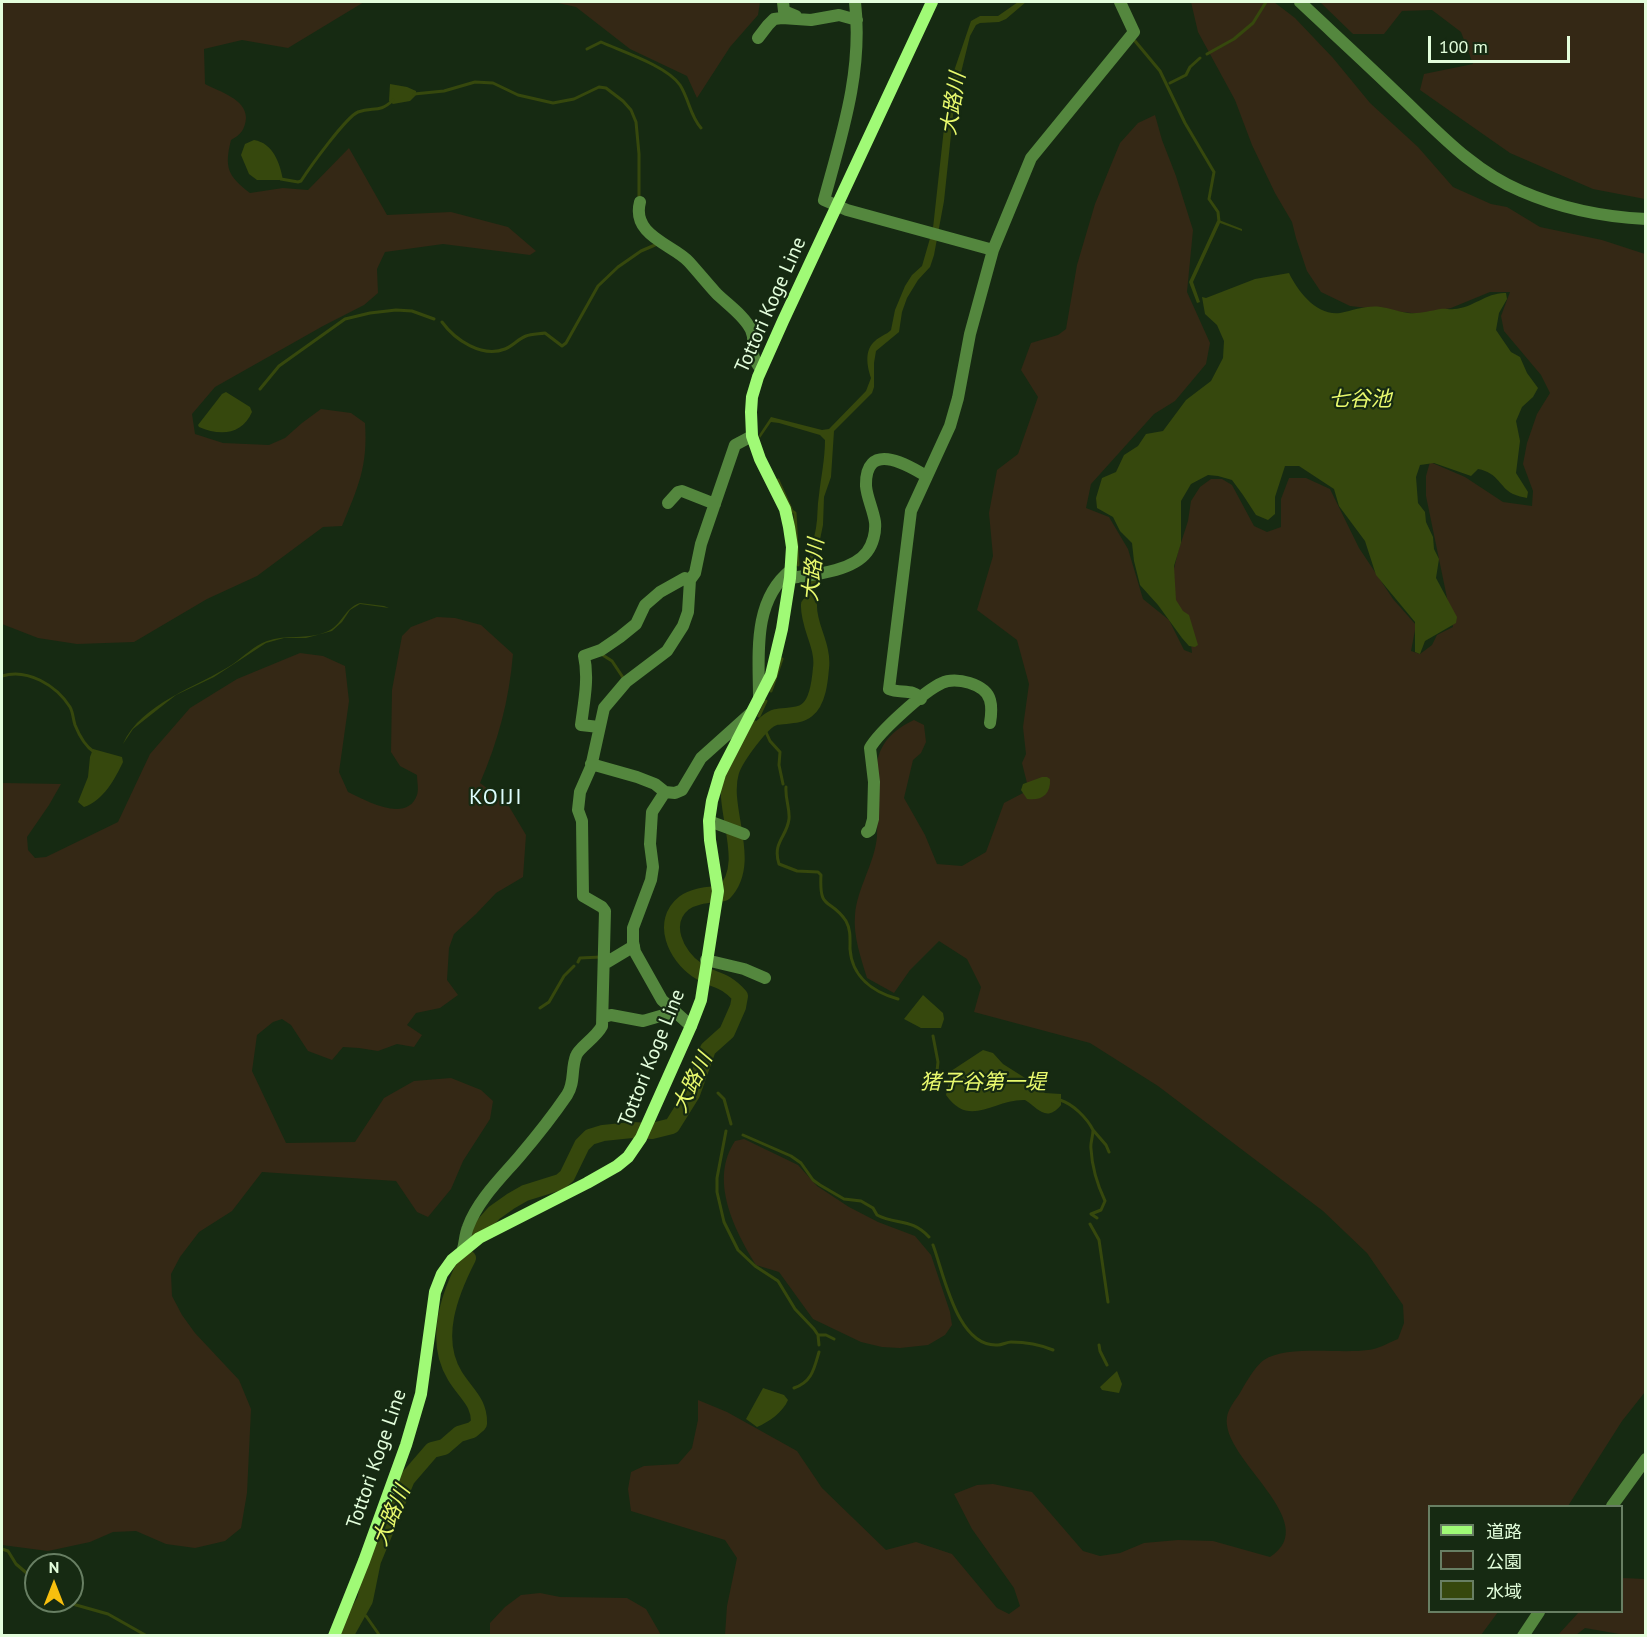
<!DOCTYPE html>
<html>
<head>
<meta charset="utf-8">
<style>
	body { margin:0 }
	#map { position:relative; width:1647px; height:1637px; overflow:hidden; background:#162a12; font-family:"PT Sans","Noto Sans JP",sans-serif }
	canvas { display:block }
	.frame { position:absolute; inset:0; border:3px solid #e3fedc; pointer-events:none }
	.legend { position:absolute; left:1428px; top:1505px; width:195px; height:108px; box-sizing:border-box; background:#162a12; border:2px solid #687f63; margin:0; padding:8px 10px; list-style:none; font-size:18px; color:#e3fedc }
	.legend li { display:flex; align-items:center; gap:12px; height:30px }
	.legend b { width:30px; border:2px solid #687f63 }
	.north { position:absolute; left:24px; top:1553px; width:60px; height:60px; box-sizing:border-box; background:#162a12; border:2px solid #687f63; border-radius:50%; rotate:0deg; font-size:16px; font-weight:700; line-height:24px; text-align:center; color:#e3fedc }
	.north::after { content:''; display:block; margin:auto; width:21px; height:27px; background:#f7bf0e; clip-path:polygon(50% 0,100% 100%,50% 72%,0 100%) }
	.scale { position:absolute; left:1428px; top:36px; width:142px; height:27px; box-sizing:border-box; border:3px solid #e3fedc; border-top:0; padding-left:8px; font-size:18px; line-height:21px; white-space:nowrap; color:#e3fedc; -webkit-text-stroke:4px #162a12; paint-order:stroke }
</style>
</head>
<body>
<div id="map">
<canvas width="1647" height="1637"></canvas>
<div class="frame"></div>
<ul class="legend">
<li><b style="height:8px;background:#a0fa76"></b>道路</li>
<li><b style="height:16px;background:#342815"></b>公園</li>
<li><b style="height:16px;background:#36480d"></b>水域</li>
</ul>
<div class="north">N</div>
<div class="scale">100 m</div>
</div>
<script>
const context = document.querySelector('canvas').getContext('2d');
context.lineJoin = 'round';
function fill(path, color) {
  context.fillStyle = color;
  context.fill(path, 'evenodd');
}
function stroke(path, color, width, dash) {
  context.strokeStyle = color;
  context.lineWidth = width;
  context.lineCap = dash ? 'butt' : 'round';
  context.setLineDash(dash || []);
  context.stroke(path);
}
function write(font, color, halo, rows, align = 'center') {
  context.font = font + ' "PT Sans","Noto Sans JP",sans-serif';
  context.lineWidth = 4.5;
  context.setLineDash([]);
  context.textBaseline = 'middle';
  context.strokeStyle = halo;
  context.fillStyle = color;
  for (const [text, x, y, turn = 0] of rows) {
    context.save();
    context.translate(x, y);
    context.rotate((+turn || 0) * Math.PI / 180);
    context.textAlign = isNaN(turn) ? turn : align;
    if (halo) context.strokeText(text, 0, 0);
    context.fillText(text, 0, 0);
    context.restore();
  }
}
const green = new Path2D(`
	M2 2H364L288 48 242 40 204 49 205 84C220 92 246 99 246 118 245 130 240 135 231 140 224 168 228 176 250 193L283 188 308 190 349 148 387 215 451 212 508 227 536 251 530 255 443 244 385 252 377 269 378 293 364 305 323 326 215 387 192 414 195 434 223 443 269 445 285 438 302 423 321 409 351 413 365 423C368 467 358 487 342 526L323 527 257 576 207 599 134 642 77 644 38 638 2 624Z
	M554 2H760L758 15 730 47 697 98 687 76 630 49 576 7Z
	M1191 2H1274L1295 18 1333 58 1370 103 1418 147 1453 187 1491 204 1507 207 1540 227 1602 240 1645 254V1392L1622 1421 1568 1506H1430V1612H1498L1481 1635H725L727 1606 737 1558 725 1540 631 1511 628 1489 631 1472 644 1466 678 1464 692 1448 698 1420V1400L727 1412 797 1451 822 1488 886 1550 916 1542 952 1554 997 1608 1009 1614 1020 1606 1014 1588 972 1529 954 1494 977 1485 993 1484 1032 1492 1083 1551 1100 1556 1120 1553 1144 1543 1178 1540 1213 1541 1270 1557C1325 1522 1220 1459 1227 1417 1228 1409 1236 1399 1240 1393 1245 1384 1256 1365 1264 1360 1286 1345 1341 1354 1368 1350 1378 1349 1388 1343 1398 1339L1404 1323 1403 1305 1367 1253 1323 1211 1158 1086 1090 1043 974 1012 981 987 967 959 939 941 910 970 894 993 867 978C861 958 853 936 855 915 857 888 875 863 877 836 881 788 858 746 914 720L924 725 926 742 921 753 913 760 904 798 925 835 937 864 962 866 986 852 1004 803 1025 792 1027 783 1022 763 1026 754 1023 727 1029 684 1017 640 977 610 993 556 989 513 997 470 1018 454 1038 397 1021 370 1031 343 1058 335 1066 329 1077 265 1095 204 1120 143 1138 123 1155 115 1162 140 1176 176 1193 230 1187 292 1210 343 1206 364 1175 401 1154 414 1091 484 1086 508 1109 517 1128 549 1143 599 1169 620 1184 650 1192 653 1190 635 1176 615 1170 585 1178 552 1188 521 1191 501 1200 487 1211 479H1222L1232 485 1254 526 1267 532 1281 527V499L1289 478H1306L1330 489 1359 548 1393 599 1416 625 1411 651 1420 654 1432 645 1437 635 1453 627 1426 496V476L1430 462 1465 477 1503 502 1532 506 1533 491 1523 464 1527 443 1537 414 1550 393 1541 375 1504 331 1501 316 1510 292H1490L1451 308 1420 314 1350 306 1321 292 1307 271 1296 238 1292 222 1275 193 1252 145 1235 100 1198 32Z
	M1320 2H1645V199L1593 189 1510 153 1420 90 1424 74 1473 64 1461 32 1432 10 1402 11 1384 34H1353Z
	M437 617 455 618 481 625 513 654C509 701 498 741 480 783L507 803 526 835 523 877 496 893 476 914 454 934 449 948 447 980 458 995 440 1008 416 1013 407 1025 422 1035 414 1047 397 1044 378 1051 359 1048 343 1047 332 1060 308 1051 291 1025 282 1019 273 1022 257 1035 252 1071 286 1143 355 1142 384 1098 414 1081 451 1078 481 1090 493 1101 490 1119 463 1161 451 1189 428 1217 417 1212 396 1181 262 1172 232 1211 199 1232 180 1257 171 1274 172 1296 182 1315 195 1333 239 1380 251 1409 247 1493 241 1528 225 1541 195 1548 166 1544 136 1531 113 1532 90 1542 48 1551 2 1545V783L61 784 49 805 27 837 28 850 35 858 46 857 118 822 150 754 190 708 237 679 300 653 323 656 345 666 349 701 339 772 348 792C365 800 407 824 417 795 419 790 417 781 417 775L400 766 391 752 392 690 402 636 411 627Z
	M744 1139 798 1165 817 1186 849 1207 878 1222 915 1236 931 1255 950 1312 952 1325 945 1335 928 1345 900 1348 882 1347 861 1342 813 1319 779 1272 756 1265C734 1229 709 1180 735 1141Z
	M1622 1578 1645 1579V1635H1625L1585 1628 1576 1635H1558L1579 1612H1622Z
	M540 1593 560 1597 627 1598 646 1609 661 1635H490V1623L505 1607 521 1595Z`);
const water = new Path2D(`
	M1018 2H1026L1006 19 999 22 980 23 976 25 970 36 955 97 944 201 934 255 930 267 918 280 907 298 902 312 899 332 876 351 874 363V387L872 393 834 431 831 477 824 497 823 525 817 554V579L811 614 814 623 809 628C797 603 811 554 816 528 818 517 817 506 819 495 821 477 825 459 825 440L820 435 779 423 771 422 760 438 759 435 771 417 822 430 829 429 866 391 871 378C867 366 864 350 875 341 880 336 886 335 891 330L895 310 905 286 912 275 922 266 933 228 946 110 953 74 971 21 980 16H998Z
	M390 84 407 87 416 91V95L410 101 393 104 389 101Z
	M254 140C273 143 280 163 283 180H257L249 174 241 155 245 144Z
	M1219 220 1242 229V231L1220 223 1193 282 1200 302 1197 303 1189 282 1217 221Z
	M1289 273C1298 292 1317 316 1340 313 1355 310 1366 305 1381 307 1390 308 1399 312 1408 313 1420 314 1429 311 1440 309 1445 308 1450 310 1454 309 1473 308 1487 292 1506 293L1507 299 1499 313 1496 330 1511 352 1520 357 1527 373 1538 388 1533 397 1522 407 1516 421 1520 441 1516 473 1528 492 1527 498C1523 497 1517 496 1513 494 1500 488 1499 473 1478 469L1471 476 1434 463 1420 465 1416 477 1418 503 1425 512 1426 522 1433 537 1434 549 1439 559 1436 578 1457 617 1456 623 1425 641 1420 654 1415 652V622L1376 575 1365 541 1339 506 1334 489 1299 466H1285L1275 497V514L1268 520 1256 515 1243 495 1232 480 1218 476 1208 475 1191 484 1181 501V543L1174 566 1176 600 1183 611 1189 615 1198 645 1195 647 1189 646 1182 638 1158 605 1140 585 1134 561 1132 543 1120 531 1113 517 1097 508 1096 498 1102 478 1116 472 1124 455 1138 446 1146 434 1163 431 1186 400 1211 381 1223 358 1224 341 1217 325 1205 314 1202 297 1206 298 1255 279Z
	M226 392 250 407 252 412C242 435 220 436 199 427L198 425 222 394Z
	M360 603 384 606 389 608 360 604 350 610 342 622 332 631 306 638H284L266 643 214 677 176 695 133 729 123 744C141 703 198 687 233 664 244 656 254 646 267 641 286 634 307 640 326 632 342 626 345 607 360 603Z
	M93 749 122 757 123 762C115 779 103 801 84 807L78 802 88 777 90 757Z
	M1042 777H1047L1050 779C1051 795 1041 801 1027 799L1021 790 1023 784Z
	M923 995 943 1013 944 1019 941 1028H921L904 1019Z
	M983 1050 993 1053 1003 1064 1033 1083 1045 1093 1061 1094V1105C1046 1123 1038 1108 1025 1100 993 1099 970 1129 946 1095L951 1071Z
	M1117 1371 1122 1384 1119 1393 1102 1390 1100 1387Z
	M763 1388 784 1395 788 1400C783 1412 769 1422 757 1427L746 1419Z`);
const stream = new Path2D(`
	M1135 41 1160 71 1185 123 1214 172 1209 199 1218 212 1219 222
	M587 49 601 42C623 52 667 66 680 85 689 99 690 116 701 128
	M1207 54 1234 39 1253 23 1266 2
	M1170 83 1186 75 1190 67 1200 58
	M414 94 444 91 475 82 493 83 518 95 553 103 574 99 599 87 606 88 623 101 631 110 636 122 639 154V196
	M281 179 298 182 301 181C310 167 346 117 358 112 373 106 379 114 393 100
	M442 322C455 340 482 358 505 349 513 346 518 339 526 336 531 334 539 334 545 333L562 346 566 343 598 286 618 267 641 251 655 245
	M260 389 279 366 345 319 370 313 396 310 412 311 434 319
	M778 480 792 511 795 513 798 565
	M601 654 612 661 624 679
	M2 676C27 668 56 685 70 707 73 712 73 719 75 725 79 735 85 746 94 752
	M771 691 782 659
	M759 716 766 701
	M765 730 770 741 780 752 779 765 783 784
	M740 747 755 722
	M786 787C785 799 790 808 789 819 787 837 772 842 779 864L797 871 818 872 821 875C819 912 830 897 846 921 851 930 850 939 850 949 852 977 873 992 898 999
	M578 962 580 958 601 957
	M540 1008 549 1002 564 976 574 966
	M933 1036 938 1062 936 1080 938 1082H952
	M718 1093 724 1099 731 1124
	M1060 1100C1073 1104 1087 1118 1093 1130 1093 1137 1090 1143 1091 1149 1092 1168 1097 1184 1105 1201L1101 1210 1091 1214 1097 1218
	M1093 1130 1106 1145 1109 1152
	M726 1131 717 1178V1192L724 1222 738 1250 755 1266 778 1281 795 1309 814 1329 818 1335 819 1345
	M743 1135 791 1156 801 1163 813 1180 820 1185 844 1199 861 1201 873 1208 877 1215C896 1225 912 1218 929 1237
	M1090 1224 1099 1240 1108 1302
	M933 1245C944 1274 957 1348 998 1345 1002 1345 1007 1342 1011 1342 1024 1342 1041 1345 1053 1350
	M818 1335H826L834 1339
	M1099 1345 1100 1351 1107 1365
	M794 1388C812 1382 814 1369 819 1352
	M2 1549 8 1551 16 1564 36 1581
	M62 1601 108 1614 147 1636
	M366 1616 380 1636`);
const river = new Path2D(`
	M478 1231 494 1213 511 1201 525 1193 560 1182 567 1176 582 1145 590 1137 603 1133 632 1130 652 1131 672 1126 692 1094 708 1049 727 1032 738 1007 740 996C723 977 714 982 697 970 676 956 660 922 684 903 695 895 710 895 724 893 754 862 720 809 731 772 735 759 762 720 776 717 786 715 799 717 807 710 818 702 820 680 821 668 824 646 808 626 809 605
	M345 1636 365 1600 373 1561 407 1479 432 1450 444 1447 459 1434 472 1430 479 1424C480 1402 466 1394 455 1376 432 1339 450 1293 468 1258`);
const minor = new Path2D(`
	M783 2 784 11 796 16
	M855 2C863 71 842 134 824 200L847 210 993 250
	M758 38 768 25 774 19 782 18 811 20 839 15 857 20
	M640 202C631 236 674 245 689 262 698 272 707 283 716 293 727 304 745 316 751 330 758 345 746 352 761 369
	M668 503 678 492 682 491 715 504
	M790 578C811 575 852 572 867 552 873 544 876 532 875 522 873 509 867 498 866 486 865 441 905 463 926 476
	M759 699C759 655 752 601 791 570
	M921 699C914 688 900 694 889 689L911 511 950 426 958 398 970 334 993 250 1031 158 1134 32 1120 2
	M599 727 581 725C584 702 589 678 584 656L601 650 620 637 636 624 645 605 660 592 685 578 690 580
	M591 764 637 777 655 784 665 792 675 793 682 790 701 758 750 714
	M665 792 652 812 650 844 653 867 651 880 633 928V942L635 952 662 1000 691 1026
	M709 821 744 834
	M867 832 870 830 873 819 874 782 870 748C879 732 924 691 942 683 955 676 986 684 990 700 992 707 991 717 990 723
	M706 960 744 969 765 978
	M604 964 634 946
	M604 1017 611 1015 643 1021 674 1012
	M463 1249C465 1242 465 1234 468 1227 478 1200 501 1178 519 1157 536 1137 552 1117 567 1095 575 1083 571 1069 576 1056 578 1048 596 1038 602 1026L605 911 602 907 583 896 582 821 578 810 580 792 591 767 604 708 626 682 667 651 683 626 688 612 690 580 695 573 701 544 735 445 752 436
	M1612 1506 1646 1459
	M1523 1636 1539 1612`);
const tertiary = new Path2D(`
	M1300 2C1333 33 1367 64 1400 96 1437 131 1473 171 1521 191 1560 208 1603 217 1646 219`);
const secondary = new Path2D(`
	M334 1636 364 1561 406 1445 421 1394 435 1292 442 1274 452 1260 479 1238 587 1183 617 1166 628 1157 641 1138 691 1026 701 1000 718 891 710 840 709 821 712 801 720 774 771 675 782 629 790 578 792 547 789 527 785 509 760 459 752 436 751 412 752 397 758 377 783 321 932 2`);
const streetNames = [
	["Tottori Koge Line",771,305,-66],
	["Tottori Koge Line",652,1058,-68],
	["Tottori Koge Line",377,1459,-71]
];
const waterNames = [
	["大路川",954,104,-81],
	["七谷池",1360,400],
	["大路川",814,570,-84],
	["大路川",693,1083,-64],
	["猪子谷第一堤",983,1083],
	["大路川",392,1516,-67]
];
const quarterNames = [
	["KOIJI",496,798]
];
fill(green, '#342815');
fill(water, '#36480d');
stroke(stream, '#36480d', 3);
stroke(river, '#36480d', 16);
stroke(minor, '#54873e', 12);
stroke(tertiary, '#54873e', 12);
stroke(secondary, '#a0fa76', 12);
write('20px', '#e3fedc', '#162a12', streetNames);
write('italic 21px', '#e9fa6d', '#162a12', waterNames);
context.letterSpacing = '1.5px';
write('22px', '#defdfe', '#162a12', quarterNames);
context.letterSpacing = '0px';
</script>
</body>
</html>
